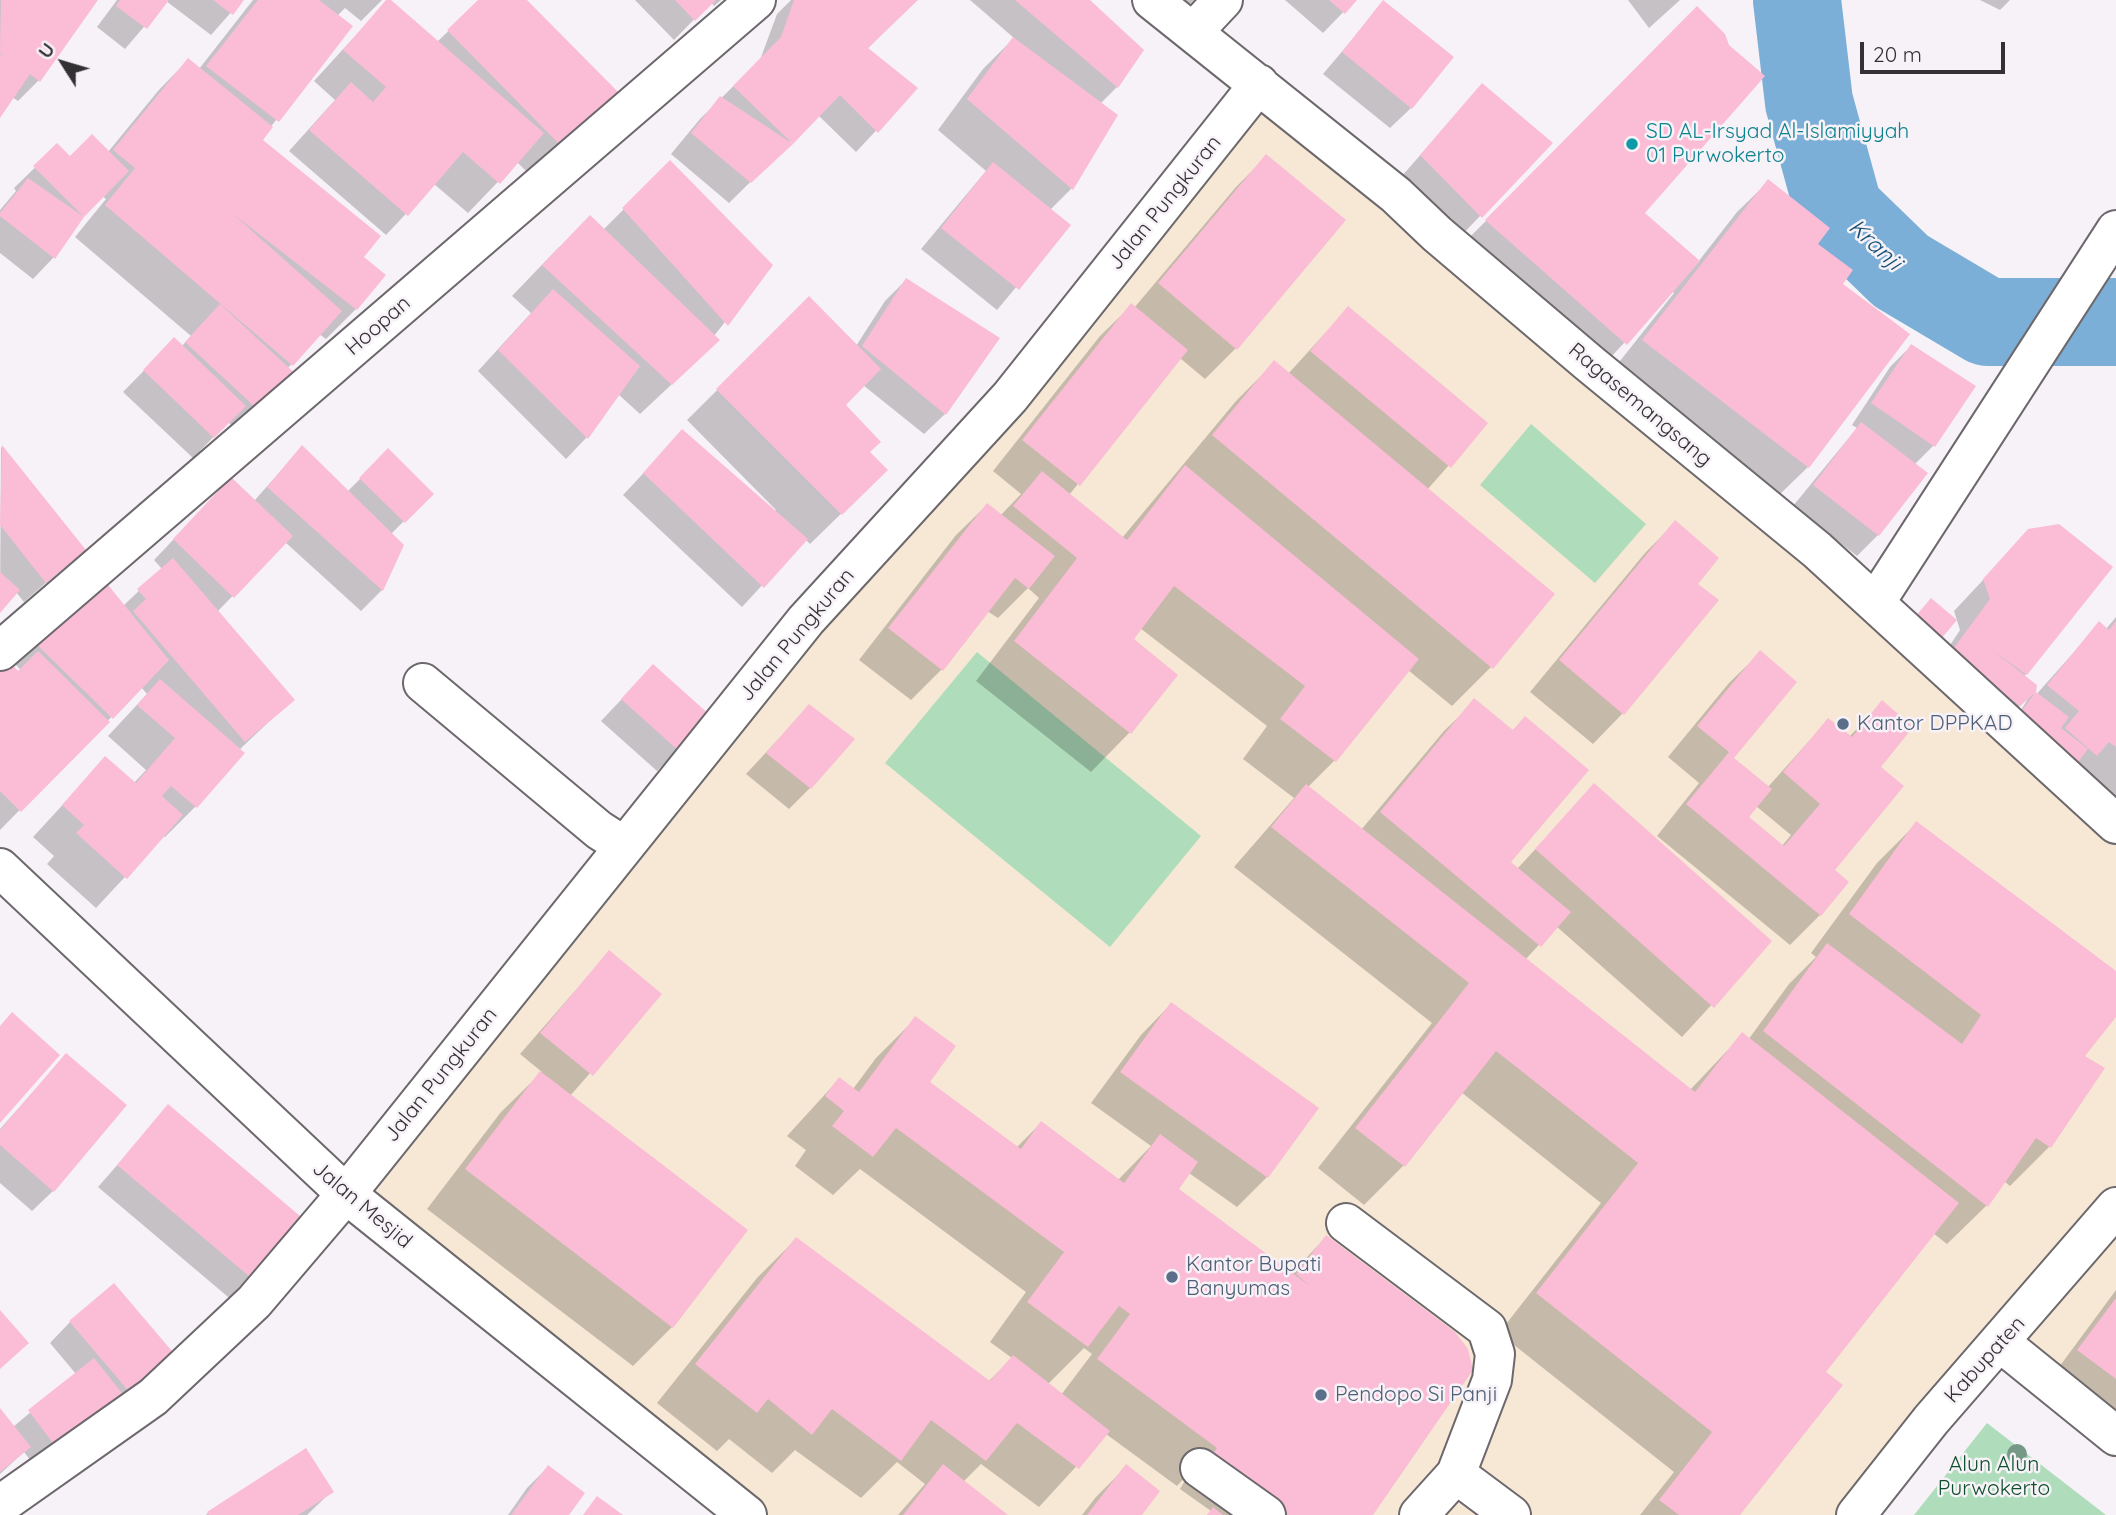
<!DOCTYPE html>
<html>
<head>
<meta charset="utf-8">
<style>
	body { margin:0 }
	#map { position:relative; width:2116px; height:1515px; overflow:hidden; background:#f7f2f7; font-family:Quicksand,sans-serif }
	canvas { display:block }
	.north { position:absolute; left:28px; top:28px; width:70px; height:70px; -webkit-text-stroke:5px #f7f2f7; paint-order:stroke; rotate:307deg; font-size:19px; font-weight:700; line-height:28px; text-align:center; color:#333133 }
	.north::after { content:''; display:block; margin:auto; width:24px; height:32px; background:#333133; clip-path:polygon(50% 0,100% 100%,50% 72%,0 100%) }
	.scale { position:absolute; left:1860px; top:42px; width:145px; height:32px; box-sizing:border-box; border:4px solid #333133; border-top:0; padding-left:9px; font-size:21px; line-height:24px; white-space:nowrap; color:#333133; -webkit-text-stroke:5px #f7f2f7; paint-order:stroke }
</style>
</head>
<body>
<div id="map">
<canvas width="2116" height="1515"></canvas>
<div class="north">U</div>
<div class="scale">20 m</div>
</div>
<script>
const context = document.querySelector('canvas').getContext('2d');
context.lineJoin = 'round';
function fill(path, color) {
  context.fillStyle = color;
  context.fill(path, 'evenodd');
}
function stroke(path, color, width, dash) {
  context.strokeStyle = color;
  context.lineWidth = width;
  context.lineCap = dash ? 'butt' : 'round';
  context.setLineDash(dash || []);
  context.stroke(path);
}
function write(font, color, halo, rows, align = 'center') {
  context.font = font + ' Quicksand,sans-serif';
  context.lineWidth = 5;
  context.setLineDash([]);
  context.textBaseline = 'middle';
  context.strokeStyle = halo;
  context.fillStyle = color;
  for (const [text, x, y, turn = 0] of rows) {
    context.save();
    context.translate(x, y);
    context.rotate((+turn || 0) * Math.PI / 180);
    context.textAlign = isNaN(turn) ? turn : align;
    if (halo) context.strokeText(text, 0, 0);
    context.fillText(text, 0, 0);
    context.restore();
  }
}
const commercial = new Path2D(`
	M1259 93 2116 824V1458L1993 1361 1863 1515H760L365 1182Z`);
const green = new Path2D(`
	M1531 424 1646 524 1595 583 1480 485Z
	M977 652 1201 836 1110 947 885 763Z
	M1987 1423 2106 1515H1914Z`);
const shadow = new Path2D(`
	M0 0H95L39 80 18 101 12 97 0 115Z
	M117 0H242L211 35 166 1 125 49 97 27Z
	M253 0H382L361 21 345 8 337 16 351 27 260 140 362 257 356 309 326 339 319 334 287 369 245 438 228 422 193 458 123 392 174 340 181 347 191 336 75 237 106 199 102 196 82 216 53 258 33 279 0 253V210L16 191 14 188 57 146 70 158 108 152 158 91 188 60 199 69Z
	M388 0 437 42 481 0H525L621 98 537 182 517 162 468 213 434 184 386 235 289 151 335 100 314 81Z
	M635 0H721L714 6 711 2 674 40Z
	M791 0H917L867 49 916 88 856 152 818 115 729 203 671 154 700 119 760 60 777 14Z
	M970 0H1087L1142 50 1117 87 1100 104 1072 188 1050 210 1068 225 997 310 921 249 986 171 938 130 983 69 1014 38Z
	M1162 0H1194L1180 14Z
	M1285 0H1355L1323 33Z
	M1628 0H1680L1649 28Z
	M1980 0H2010L2000 10Z
	M1383 3 1411 108 1390 128 1323 74Z
	M1697 9 1642 213 1698 262 1737 212 1768 182 1816 244 1841 284 1908 334 1808 467 1777 497 1612 371 1674 293 1672 291 1587 383 1447 260Z
	M1482 85 1480 216 1460 237 1401 177Z
	M1267 156 1343 220 1235 349 1205 379 1180 358 1069 495 1122 538 1236 401 1274 363 1288 374 1348 308 1485 424 1427 490 1491 667 1452 706 1408 670 1334 761 1307 788 1361 830 1444 731 1475 701 1512 731 1525 718 1509 862 1517 869 1594 786 1770 941 1682 1037 1556 926 1525 960 1690 1090 1742 1035 1748 1040 1789 984 1816 957 1811 953 1877 863 1916 824 2116 974V1014L2083 1056 2103 1068 2049 1147 2010 1186 2004 1181 1986 1206 1947 1244 1933 1233 1824 1372 1738 1515H1640L1674 1472 1499 1333 1601 1203 1461 1092 1403 1166 1364 1205 1318 1168 1432 1023 1234 867 1294 798 1243 759 1267 726 1140 628 1132 639 1176 675 1129 733 1091 772 976 681 1039 598 1028 588 998 618 987 611 941 670 911 700 859 660 956 535 987 505 1000 516 1021 494 993 471 1100 336 1131 306 1134 308 1236 187Z
	M670 163 770 265 687 370 640 414 618 394 586 438 566 459 478 371 531 313 512 296 559 247 603 230Z
	M906 280 945 414 924 434 863 385 843 405 868 452 886 470 810 544 805 539 742 607 623 495 682 432 774 512 776 510 687 420 809 299 856 346 885 301Z
	M1911 346 1934 445 1914 465 1878 535 1857 556 1793 506 1857 428 1852 425 1890 367Z
	M1 447 83 550 24 602 16 592 0 610Z
	M302 447 347 492 388 451 431 494 391 534 402 545 382 590 361 611 285 542 217 612 292 700 239 750 243 753 195 807 165 837 163 836 96 908 47 864 54 856 33 837 105 759 133 784 146 770 108 736 147 694 141 687 0 830V660L18 673 21 670 10 659 31 638 123 606 162 569 154 560 211 500 254 501Z
	M1675 523 1695 584 1623 713 1593 744 1530 692 1645 553Z
	M2029 531 2026 674 2023 677 2035 686 2034 697 2099 624 2106 629 2116 617V802L2015 719 2028 699 2009 715 1939 662 1960 630 1954 611Z
	M1760 653 1732 758 1767 788 1828 720 1849 737 1882 703 1878 767 1832 870 1820 915 1790 945 1657 836 1699 783 1668 757 1729 683ZM1756 806 1791 835 1782 846 1746 818Z
	M653 666 678 750 657 771 601 721Z
	M809 706 810 788 789 809 746 774Z
	M609 952 659 994 570 1096 746 1230 672 1327 633 1366 427 1209 501 1112 542 1072 520 1054Z
	M1171 1004 1267 1177 1237 1207 1189 1173 1177 1190 1291 1274 1326 1237 1371 1515H1207L1211 1511 1180 1489 1190 1472 1177 1486 1106 1434 1039 1507 981 1464 963 1482 1005 1515H898L925 1484 897 1462 861 1498 795 1450 772 1473 729 1439 717 1451 657 1403 757 1278 796 1239 988 1382 1012 1358 990 1342 1026 1292 860 1169 833 1195 795 1166 806 1150 787 1136 839 1079 853 1089 876 1058 915 1019 928 1082 1016 1148 1041 1123 1118 1180 1151 1146 1091 1103 1141 1035ZM1084 1348 1092 1354 1061 1395 1048 1384Z
	M66 1055 53 1191 32 1211 0 1183V1129Z
	M169 1106 305 1222 234 1302 98 1187Z
	M2116 1290V1429L2048 1382Z
	M70 1322 180 1364 41 1474 24 1452 0 1474V1411L13 1427 76 1374 50 1343Z
	M548 1467 567 1515H508L527 1488Z
	M1126 1467 1140 1515H1082L1096 1497Z
	M331 1492 307 1515H206L208 1513Z`);
const river = new Path2D(`
	M1797 0 1809 102 1839 211 1901 271 1987 322H2116`);
const building = new Path2D(`
	M1 0H98L40 82 30 74 0 118V54L6 58 0 53Z
	M120 0H169L147 29 116 6Z
	M213 0H244L233 15Z
	M258 0H319L353 26 279 122 206 66Z
	M386 0H391L544 133 500 184 463 152 408 216 309 130 351 82 373 102 386 87 343 50Z
	M478 0H527L624 98 568 153 447 30Z
	M675 0H716L695 21Z
	M794 0H918L868 48 918 88 878 133 840 95 793 144 733 86 781 37Z
	M1015 0H1090L1144 50 1118 88Z
	M1329 0H1357L1345 14Z
	M1383 0 1454 57 1412 109 1342 52Z
	M1697 6 1725 34 1729 45 1765 76 1645 213 1700 261 1627 345 1485 220Z
	M1013 37 1118 115 1073 190 967 99Z
	M188 58 273 127 263 140 381 236 364 257 386 275 357 310 233 214 342 311 293 366 105 205 135 168 113 150Z
	M1482 83 1553 143 1482 218 1420 155Z
	M720 96 793 144 751 183 691 133Z
	M92 134 129 171 84 217 55 259 0 216V213L28 178 84 217 33 166 57 143 70 156Z
	M1266 154 1346 220 1237 350 1158 283Z
	M670 160 773 265 728 326 622 208Z
	M993 162 1071 225 1019 290 941 228Z
	M1768 179 1830 228 1818 244 1853 270 1843 284 1910 334 1809 468 1642 340Z
	M590 215 720 340 672 385 542 265Z
	M906 278 1000 338 946 415 862 346Z
	M553 289 640 366 588 439 498 350Z
	M809 296 881 369 846 405 881 442 870 452 888 470 842 515 716 389Z
	M1131 303 1188 350 1080 486 1022 440Z
	M220 304 302 380 267 418 185 342Z
	M1348 306 1488 423 1451 468 1310 351Z
	M174 337 246 406 214 438 143 370Z
	M1911 344 1976 386 1935 447 1871 403Z
	M1274 360 1555 594 1493 669 1212 435Z
	M1861 422 1928 473 1879 536 1813 485Z
	M682 429 808 539 764 588 643 473Z
	M2 445 86 550 46 583 0 525Z
	M302 445 404 545 383 591 267 487Z
	M388 448 434 494 405 523 359 478Z
	M1185 465 1419 659 1336 762 1280 719 1305 686 1174 586 1134 639 1178 675 1131 734 1014 641 1077 558 1013 506 1042 471 1127 540Z
	M231 477 293 536 234 598 173 539Z
	M987 503 1055 556 1029 589 1015 578 943 671 888 628Z
	M1675 520 1719 558 1698 584 1719 600 1624 715 1559 660Z
	M2059 524 2113 567 2027 675 1992 650 2037 685 2036 692 2020 706 1951 652 1990 599 1983 579 2028 529Z
	M173 558 295 700 245 742 133 611 146 599 137 589Z
	M0 572 20 590 0 613Z
	M100 575 169 660 113 719 29 637Z
	M1931 598 1957 620 1935 646 1909 624Z
	M2099 621 2109 630 2116 621V747L2109 742 2097 756 2065 728 2079 711 2047 685Z
	M1760 650 1797 682 1734 758 1772 789 1749 817 1784 846 1820 804 1783 772 1828 718 1852 737 1882 700 1913 727 1881 767 1904 786 1835 870 1849 882 1821 916 1686 804 1729 752 1697 726Z
	M38 651 110 722 21 812 0 791V658L3 655 18 671Z
	M653 664 711 716 679 751 621 699Z
	M160 679 245 753 197 808 171 786 162 796 183 815 127 879 76 833 84 825 62 805 105 756 136 783 175 738 137 705Z
	M2036 692 2069 717 2061 728 2088 749 2075 766 2014 720Z
	M1474 698 1513 730 1525 716 1589 770 1511 862 1571 912 1541 947 1380 812Z
	M809 704 855 739 811 789 766 753Z
	M1594 783 1772 941 1714 1008 1535 849Z
	M1306 784 1695 1092 1742 1032 1959 1203 1826 1372 1843 1385 1740 1515H1679L1659 1500 1712 1432 1536 1293 1638 1163 1496 1051 1405 1167 1355 1128 1469 983 1271 827Z
	M1916 821 2116 971V1017L2085 1056 2105 1068 2051 1148 2036 1138 1988 1207 1763 1031 1827 943 1962 1044 1981 1015 1849 914Z
	M609 950 662 994 593 1076 540 1033Z
	M1171 1002 1319 1108 1268 1178 1120 1072Z
	M12 1012 60 1055 0 1123V1026Z
	M915 1016 956 1046 930 1082 1021 1149 1041 1121 1124 1183 1160 1134 1198 1162 1179 1189 1310 1286 1296 1274 1326 1235 1455 1332 1468 1349 1473 1370 1373 1515H1288L1210 1458 1217 1448 1097 1359 1130 1314 1119 1306 1088 1347 1027 1302 1064 1252 896 1128 873 1157 832 1126 844 1111 825 1096 839 1077 859 1092Z
	M66 1053 127 1105 54 1192 0 1145V1130Z
	M540 1071 748 1230 673 1328 465 1169Z
	M168 1104 307 1222 256 1282 117 1165Z
	M796 1237 990 1381 1013 1355 1110 1431 1079 1469 1017 1423 986 1461 931 1420 901 1461 832 1409 812 1435 768 1399 757 1413 695 1364Z
	M114 1283 183 1364 138 1402 69 1321Z
	M2116 1298V1379L2077 1350Z
	M0 1310 29 1343 0 1369Z
	M94 1358 129 1402 62 1455 28 1410Z
	M0 1408 31 1447 0 1472Z
	M306 1448 334 1492 298 1515H209L207 1512Z
	M943 1464 1008 1515H903Z
	M1126 1464 1160 1491 1142 1515H1087Z
	M548 1465 585 1493 569 1515H511Z
	M597 1496 623 1515H583Z
	M1213 1507 1223 1515H1207Z`);
const minor = new Path2D(`
	M1152 0 1396 195 1437 234 1589 363 1817 550 2116 824
	M1193 32 1223 0
	M1875 603 2116 230
	M0 651 756 0
	M423 683 599 830 624 846
	M1346 1223 1487 1329 1495 1354 1492 1380 1456 1474 1419 1515
	M2001 1343 2116 1436
	M1200 1468 1266 1515
	M1456 1474 1511 1515
	M0 1505 153 1397 254 1302 346 1194 806 620 1010 397 1259 84
	M1856 1515 1931 1420 2116 1207`);
const major = new Path2D(`
	M0 868 346 1194 747 1515`);
const trees = [
	[2017,1454]
];
const markers = [
	[1632,144,7,"#0f9aa8"],
	[1843,724,7,"#5c6f8a"],
	[1172,1277,7,"#5c6f8a"],
	[1321,1395,7,"#5c6f8a"]
];
const cultureNames = [
	["SD AL-Irsyad Al-Islamiyyah",1646,132],
	["01 Purwokerto",1646,156]
];
const streetNames = [
	["Jalan Pungkuran",1165,203,-51],
	["Hoopan",378,326,-41],
	["Ragasemangsang",1640,405,40],
	["Jalan Pungkuran",797,635,-50],
	["Jalan Pungkuran",441,1075,-51],
	["Jalan Mesjid",362,1205,40],
	["Kabupaten",1985,1360,-48]
];
const serviceNames = [
	["Kantor DPPKAD",1857,724],
	["Kantor Bupati",1186,1265],
	["Banyumas",1186,1289],
	["Pendopo Si Panji",1335,1395]
];
const parkNames = [
	["Alun Alun",1994,1465],
	["Purwokerto",1994,1489]
];
const waterNames = [
	["Kranji",1875,245,43]
];
fill(commercial, '#f7e8d5');
fill(green, '#afddbc');
fill(shadow, '#0003');
stroke(river, '#7cafd7', 88);
fill(building, '#fbbcd6');
stroke(minor, '#6c686c', 42);
stroke(major, '#6c686c', 42);
stroke(minor, '#fff', 38);
stroke(major, '#fff', 38);
context.fillStyle = '#769887';
for (const [x, y] of trees) {
  context.beginPath();
  context.arc(x, y, 10, 0, 2 * Math.PI);
  context.fill();
}
for (const [x, y, r, color] of markers) {
  const dot = new Path2D();
  dot.arc(x, y, r, 0, 2 * Math.PI);
  context.fillStyle = color;
  context.fill(dot);
  stroke(dot, '#f7f2f7', 2.5);
}
write('21px', '#0d838f', '#f7f2f7', cultureNames, 'left');
write('21px', '#333133', '#f7f2f7', streetNames);
write('21px', '#4e5e75', '#f7f2f7', serviceNames, 'left');
write('21px', '#0d4e2b', '#f7f2f7', parkNames);
write('italic 23px', '#134f76', '#f7f2f7', waterNames);
</script>
</body>
</html>
